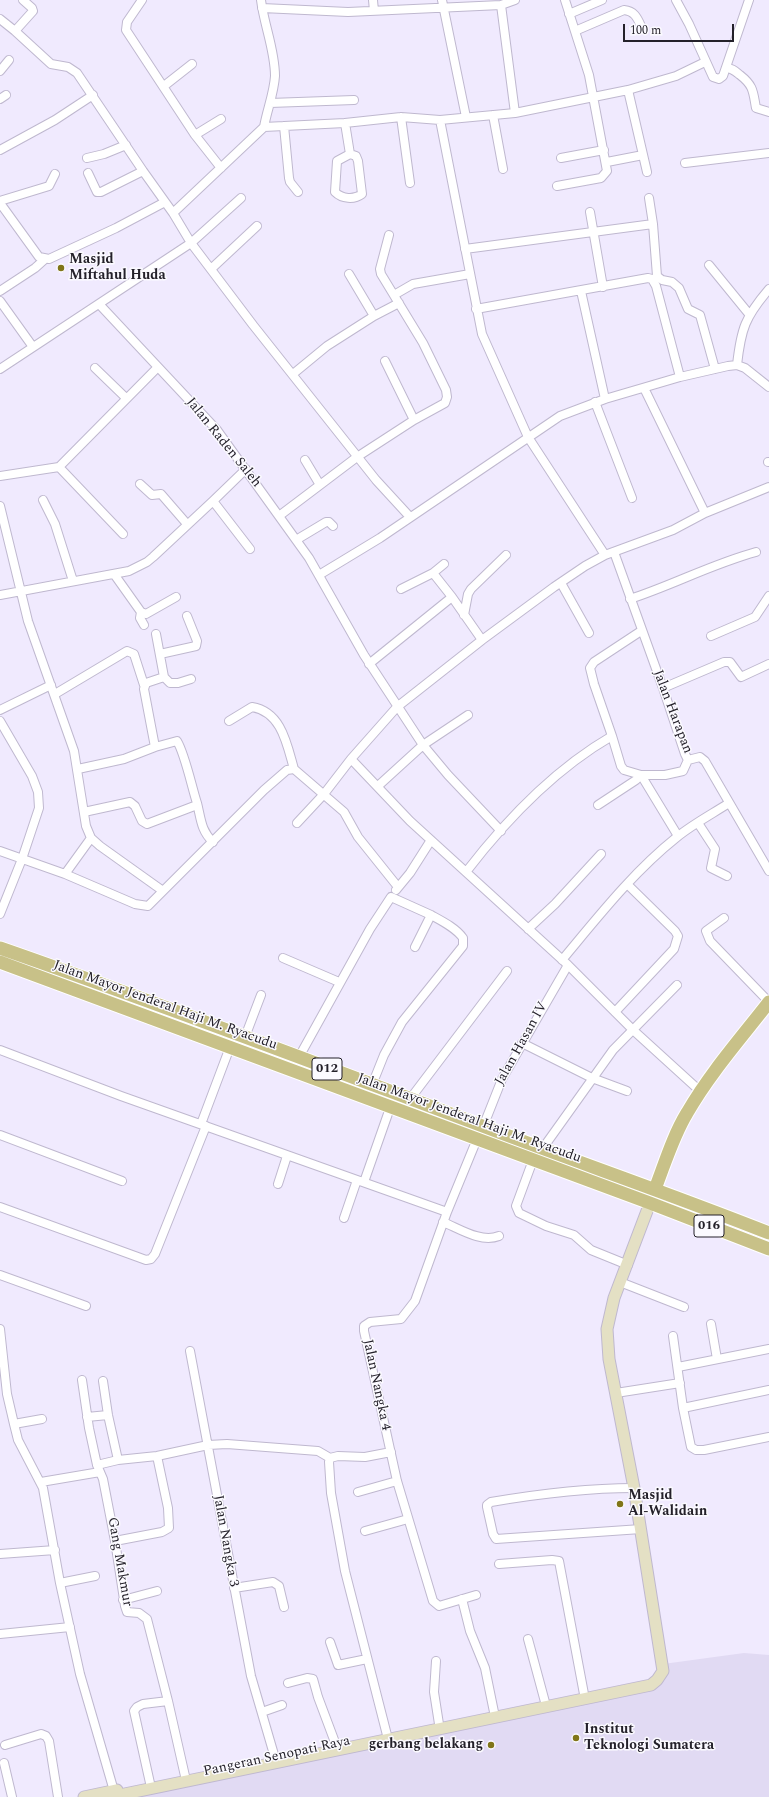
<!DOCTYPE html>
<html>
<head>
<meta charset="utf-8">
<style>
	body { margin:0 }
	#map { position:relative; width:769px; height:1797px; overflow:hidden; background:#f0eafe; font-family:Spectral,serif }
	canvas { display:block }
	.scale { position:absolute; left:623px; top:24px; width:111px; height:18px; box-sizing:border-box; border:2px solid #24212a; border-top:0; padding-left:5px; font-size:12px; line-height:14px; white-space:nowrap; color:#24212a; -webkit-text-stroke:3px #fbfaff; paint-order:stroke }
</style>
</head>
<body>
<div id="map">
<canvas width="769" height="1797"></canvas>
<div class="scale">100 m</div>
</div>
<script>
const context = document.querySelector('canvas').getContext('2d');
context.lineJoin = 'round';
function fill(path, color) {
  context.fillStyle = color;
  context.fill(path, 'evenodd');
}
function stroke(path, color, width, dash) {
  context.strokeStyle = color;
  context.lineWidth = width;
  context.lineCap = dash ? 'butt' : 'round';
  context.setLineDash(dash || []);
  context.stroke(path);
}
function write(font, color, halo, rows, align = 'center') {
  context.font = font + ' Spectral,serif';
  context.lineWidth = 3;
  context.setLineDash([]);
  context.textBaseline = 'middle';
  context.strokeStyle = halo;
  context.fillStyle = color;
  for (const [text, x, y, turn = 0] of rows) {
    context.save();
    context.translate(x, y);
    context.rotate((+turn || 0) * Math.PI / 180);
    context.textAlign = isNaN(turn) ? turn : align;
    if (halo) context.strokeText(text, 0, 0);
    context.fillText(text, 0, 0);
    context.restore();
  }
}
const built = new Path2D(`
	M744 1653 769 1655V1797H102L665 1680 663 1664Z`);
const street = new Path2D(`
	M142 0 127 22 126 30 195 135 221 168
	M261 0C264 25 275 50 275 76 274 93 267 110 264 127
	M373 0 374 11
	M442 0 466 117
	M676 0 689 24 713 77 719 79 723 76 749 0
	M501 5 515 113
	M262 8 348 12 501 5 515 0
	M569 14 602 0
	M0 19 15 31 33 11 32 8 23 0
	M15 31 51 64 68 67 77 73 143 171 173 213
	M575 31 624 10C634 11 637 17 641 26
	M726 68C732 68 735 71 740 75 754 86 753 92 756 108L769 112
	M0 71 9 60
	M164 86 192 64
	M628 90 647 172
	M0 99 6 95
	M270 103 354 100
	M493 115 503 169
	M401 117 410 183
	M440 120 482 334 528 437 605 555
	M345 123 350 154
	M284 126 289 178 290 182 298 192
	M195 135 221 119
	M0 150 55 120 93 95
	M350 154 356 156 358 161 362 194C354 200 342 199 335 192L337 161Z
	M87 158 104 154 126 145
	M561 158 604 150
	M607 162 643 155
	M685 163 769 153
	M88 173 97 192H101L143 171
	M557 186 601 178 607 171 589 75 565 0
	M649 198 653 224 657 276 662 280 672 282 679 288 688 309 700 315 715 369
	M0 201 49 186 55 174
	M0 203 39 257 49 259 116 228 165 202
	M590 212 603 287
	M465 249 653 224
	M709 265 749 314
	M211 269 257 226
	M0 291 35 268 45 259
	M581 291 605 399
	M394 295 413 284 470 274
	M0 301 33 347
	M99 304 217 430 309 558 364 655 423 745 448 775 501 831
	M476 309 648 278 652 279 656 286 680 377
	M374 316 399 303
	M385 361 414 420
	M737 365C741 329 745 317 769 289
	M95 368 126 398
	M0 369 191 243 241 198
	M293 374 327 346 374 316 349 274
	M644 388 705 513
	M595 402 632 498
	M305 460 320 485
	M768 462H769
	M59 467 123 534
	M0 476 59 467 157 368
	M140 484 152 495 161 494 187 524
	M43 500 55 524 73 581
	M213 501 250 549
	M0 506 28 621 74 751 86 826 91 838 100 846 163 891
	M279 516 357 457 414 420 445 403 447 397 446 390 423 343 381 274 380 269 389 235
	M410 517 376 480 253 325 191 243 173 213 264 127 345 123 401 117 440 120 515 113 628 90 676 76 705 62
	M296 540 326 522H329L333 526
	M614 552 663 688 685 754 688 760 700 757 705 761 769 871
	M444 564 433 573 452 597
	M114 574 141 612 140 618 144 625
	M319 575 380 538 560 416 605 399 680 377 728 366 737 365 745 368 769 387
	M561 583 589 633
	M401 589 433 573
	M0 595 129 571 147 562 153 557 213 501 246 469
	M630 599C673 585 712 564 756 552
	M141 612 146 614 176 597
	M464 615 468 594 471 589 506 555
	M711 636 755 617 769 596
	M160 654 196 646 197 641 187 616
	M369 664 452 597 482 640
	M164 677 170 683H178L191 679
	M663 688 724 662H730L741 677 769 664
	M55 694 127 651 134 654 144 685
	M0 710 51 685
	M0 721 32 776 38 792 39 808 22 859 0 914
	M229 721 252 707C282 712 287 745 294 769
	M612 736 594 684 590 668 594 662 641 631
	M155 747 144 689 146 683 164 677 156 634
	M351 759 410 821 568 965 633 1030 700 1091
	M78 769 124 759 155 747 177 741C185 754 192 788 197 803 201 819 201 831 213 842
	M378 786 423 745 468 715
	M598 805 636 780 641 775H665L683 771 688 760
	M84 812 130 802 135 806 142 821 147 824 197 805
	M297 823 324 794 351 759 397 707 482 640 554 587 585 566 605 555 673 530 705 513 769 487
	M698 823 715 849 711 868 727 876
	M0 851 65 874 135 904 148 906 264 790 287 770 294 769 344 812 358 837 398 887
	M466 872C506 820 555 769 612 736L621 766 624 770 641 775 678 836
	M65 874 91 838
	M396 890 410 873 431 840
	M724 918 706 931 710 941 769 1002
	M528 929 555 904 601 854
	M283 958 339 982
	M562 960C598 917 633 872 677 837 693 824 712 814 729 803
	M615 1012 674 949 678 936 675 931 627 884
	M245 1037 261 995
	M522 1043 592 1078 627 1091
	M0 1050 121 1096 447 1212
	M299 1057 370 929 391 897 431 915 415 947
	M372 1085 384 1055 402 1022 463 946V938C456 928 442 921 431 915
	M410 1099 507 971
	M201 1124 230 1047
	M483 1127 502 1079 568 965
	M0 1135 122 1181
	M543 1148 613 1050 677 985
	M533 1160 516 1206 519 1213 546 1226 574 1235 591 1250 628 1265
	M364 1182 390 1108
	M278 1184 287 1156
	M0 1207 146 1260 151 1259 155 1254 206 1126
	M344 1218 357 1180
	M443 1222C460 1229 481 1243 499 1236
	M0 1275 86 1306
	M620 1282 684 1307
	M711 1324 717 1359
	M0 1329 7 1394 14 1424 18 1440 43 1488 60 1583 80 1674 114 1791
	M673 1336 683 1408 691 1447 696 1450H704L769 1437
	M190 1351 251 1676 275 1758
	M678 1367 769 1349
	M82 1380 89 1428 97 1465 103 1479 115 1541 125 1606 127 1612 139 1613 147 1619 168 1701 185 1776
	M103 1381 108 1415 118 1460
	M616 1393 680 1383
	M683 1408 769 1390
	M87 1417 108 1415
	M14 1424 42 1419
	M97 1465 118 1460 157 1456 208 1445 227 1444 318 1451 330 1458
	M41 1482 100 1472
	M634 1488C587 1488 538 1494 491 1502L487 1505V1507L493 1534 496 1539 641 1529
	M358 1492 397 1481
	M365 1531 408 1519
	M115 1541 162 1532 169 1528 168 1508 157 1456
	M0 1554 55 1550
	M499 1564 552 1560 559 1561 584 1694
	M60 1583 95 1576
	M234 1588 273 1582 279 1586 284 1607
	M476 1595 439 1606 433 1601 397 1481 364 1331V1326L370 1322 401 1319 415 1301 447 1212 477 1139
	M462 1599 470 1631 485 1668 494 1712
	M123 1600 157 1591
	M0 1634 70 1627
	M528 1639 545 1702
	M330 1642 338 1665 367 1659
	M436 1661 434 1692 439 1724
	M288 1683 307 1678 313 1679 318 1697 336 1745
	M262 1712 282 1705
	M388 1739 345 1571 331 1493 329 1462 330 1458 338 1456 365 1457 391 1452
	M5 1745 41 1734 46 1736 49 1741 58 1797
	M4 1763 12 1797
	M150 1783 134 1711 137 1707 143 1704 168 1701`);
const secondary = new Path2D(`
	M84 1797 117 1790
	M110 1797 651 1685 657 1680 663 1671 634 1488 609 1359 607 1329 614 1298 650 1203`);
const primary = new Path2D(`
	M0 948C158 1003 315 1063 472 1122 571 1160 671 1194 769 1233
	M0 962 650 1203 769 1249
	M655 1189C665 1163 673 1136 687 1113 710 1073 741 1038 769 1002`);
const markers = [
	[61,268,4,"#807518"],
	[620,1504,4,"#807518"],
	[576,1738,4,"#807518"],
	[491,1745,4,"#807518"]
];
const shields = [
	[327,1069,30],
	[709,1226,30]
];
const shieldNames = [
	["012",327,1069],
	["016",709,1226]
];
const poiNames = [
	["Masjid",69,260],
	["Miftahul Huda",69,276],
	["Masjid",628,1496],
	["Al-Walidain",628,1512],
	["Institut",584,1730],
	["Teknologi Sumatera",584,1746],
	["gerbang belakang",483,1745,"right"]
];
const streetNames = [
	["Jalan Raden Saleh",223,443,51],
	["Jalan Harapan",672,712,69],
	["Jalan Mayor Jenderal Haji M. Ryacudu",165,1006,20],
	["Jalan Hasan IV",522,1044,-61],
	["Jalan Mayor Jenderal Haji M. Ryacudu",469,1119,20],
	["Jalan Nangka 4",376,1385,78],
	["Jalan Nangka 3",225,1541,80],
	["Gang Makmur",119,1562,80],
	["Pangeran Senopati Raya",277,1757,-12]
];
fill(built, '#e1daf3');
stroke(street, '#bfb8cf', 10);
stroke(secondary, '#bfb8cf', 13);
stroke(primary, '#fff', 15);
stroke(street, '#fff', 8);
stroke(secondary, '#e4e0c4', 11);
stroke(primary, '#c8c188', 13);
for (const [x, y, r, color] of markers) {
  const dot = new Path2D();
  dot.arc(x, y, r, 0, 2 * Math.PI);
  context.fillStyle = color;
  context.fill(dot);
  stroke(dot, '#fbfaff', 1.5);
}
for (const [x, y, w] of shields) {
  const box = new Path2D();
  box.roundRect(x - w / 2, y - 11, w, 22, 3);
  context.fillStyle = '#fbfaff';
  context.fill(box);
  stroke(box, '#24212a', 1);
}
write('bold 13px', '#24212a', null, shieldNames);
write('bold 14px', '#24212a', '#fbfaff', poiNames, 'left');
write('14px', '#24212a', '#fbfaff', streetNames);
</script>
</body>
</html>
